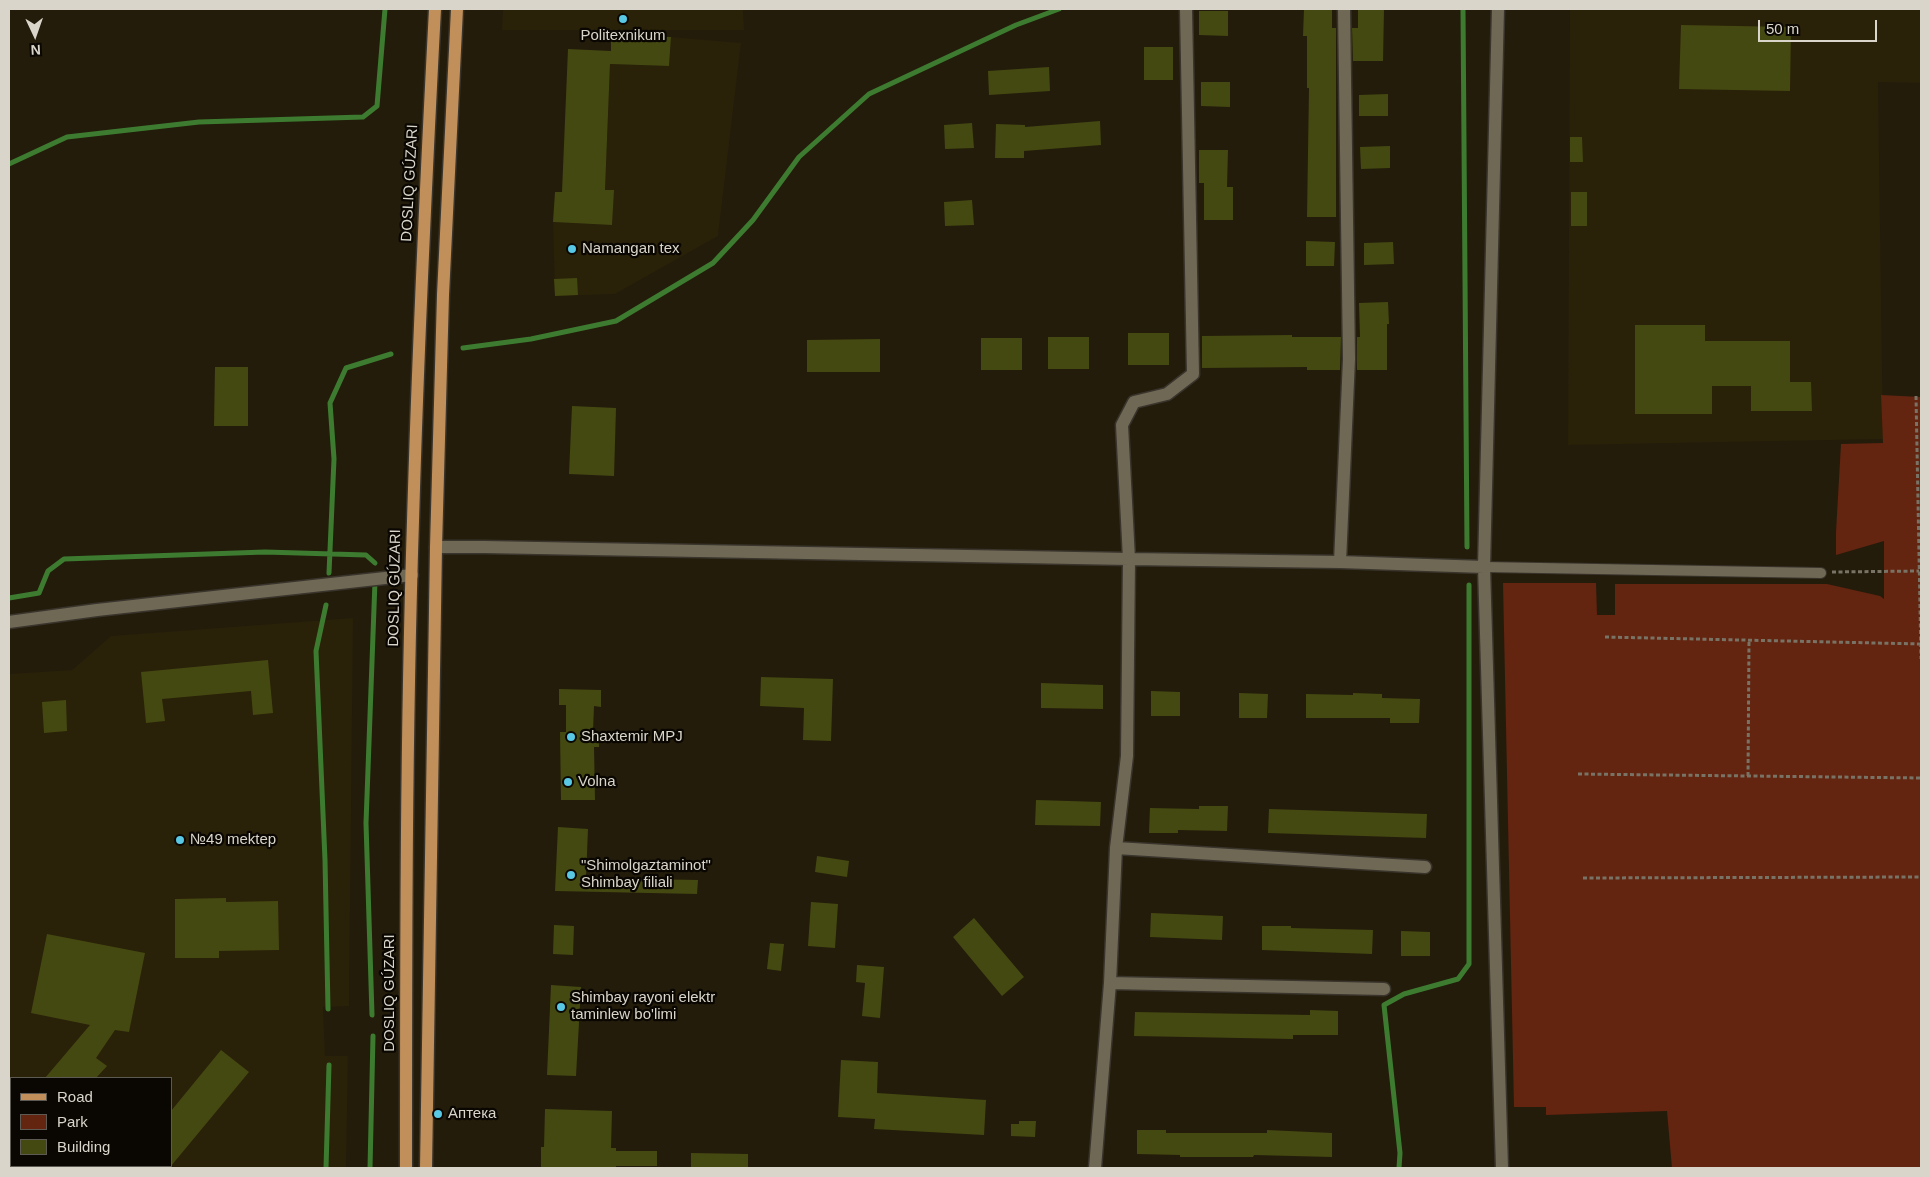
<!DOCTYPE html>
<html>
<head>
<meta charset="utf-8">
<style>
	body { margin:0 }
	#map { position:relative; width:1930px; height:1177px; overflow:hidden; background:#231c0b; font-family:Helvetica,sans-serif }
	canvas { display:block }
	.frame { position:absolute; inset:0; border:10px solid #d9d5ca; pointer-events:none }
	.legend { position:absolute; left:10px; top:1077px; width:162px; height:90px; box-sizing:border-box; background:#0a0703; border:1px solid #5d5953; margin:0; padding:6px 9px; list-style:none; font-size:15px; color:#d9d5ca }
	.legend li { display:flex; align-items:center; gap:10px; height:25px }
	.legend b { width:25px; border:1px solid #5d5953 }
	.north { position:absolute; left:10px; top:10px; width:50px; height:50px; -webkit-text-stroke:4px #0a0703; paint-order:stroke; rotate:177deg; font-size:14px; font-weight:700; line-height:20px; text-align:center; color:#d9d5ca }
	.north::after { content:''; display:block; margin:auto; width:18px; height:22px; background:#d9d5ca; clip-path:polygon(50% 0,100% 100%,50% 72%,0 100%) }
	.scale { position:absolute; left:1758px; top:20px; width:119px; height:22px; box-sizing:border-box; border:2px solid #d9d5ca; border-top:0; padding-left:6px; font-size:15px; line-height:18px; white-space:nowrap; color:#d9d5ca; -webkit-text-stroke:4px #0a0703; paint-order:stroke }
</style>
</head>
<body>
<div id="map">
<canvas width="1930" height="1177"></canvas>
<div class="frame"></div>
<ul class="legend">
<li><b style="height:6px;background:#c08f5a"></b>Road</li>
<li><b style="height:14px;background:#632410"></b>Park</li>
<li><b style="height:14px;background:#444911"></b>Building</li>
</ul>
<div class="north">N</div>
<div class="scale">50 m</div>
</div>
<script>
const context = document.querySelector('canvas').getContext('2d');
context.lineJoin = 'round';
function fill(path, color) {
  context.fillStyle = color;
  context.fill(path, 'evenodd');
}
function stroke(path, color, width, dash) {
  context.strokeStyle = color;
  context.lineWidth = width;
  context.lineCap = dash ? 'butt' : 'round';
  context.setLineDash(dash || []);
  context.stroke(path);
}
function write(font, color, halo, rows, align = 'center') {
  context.font = font + ' Helvetica,sans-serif';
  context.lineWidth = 4.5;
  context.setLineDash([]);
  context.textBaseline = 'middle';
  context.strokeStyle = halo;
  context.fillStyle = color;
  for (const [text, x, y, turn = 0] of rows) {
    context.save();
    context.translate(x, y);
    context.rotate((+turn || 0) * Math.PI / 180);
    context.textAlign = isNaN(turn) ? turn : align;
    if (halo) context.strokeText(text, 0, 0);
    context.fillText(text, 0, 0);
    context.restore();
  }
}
const built = new Path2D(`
	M503 9H743L744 30H502Z
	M1570 9H1921V83L1878 82 1883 439 1568 445Z
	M671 37 741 43 718 236 615 294 555 296 553 222 612 225 613 191 605 190 610 64 669 66Z
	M353 618 349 1006 323 1007 325 1056H348L346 1168H9V674L72 670 111 636ZM11 1078H171V1166H11Z`);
const green = new Path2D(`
	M1881 395 1921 397V1168H1672L1667 1111 1546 1115V1107H1514L1503 583H1596L1597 615H1615V584H1827L1880 596 1884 599V541L1836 555V532L1841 444 1883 443Z`);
const stream = new Path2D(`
	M1463 9 1467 547
	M9 164 67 137 199 122 363 117 377 106 385 9
	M463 348 531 339 616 321 713 263 753 220 799 157 869 94 1016 25 1059 9
	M329 573 334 459 330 403 346 368 391 354
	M9 598 39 593 48 571 64 559 265 552 366 555 375 563
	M326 605 316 651 325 860 328 1009
	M372 1015 366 823 375 581
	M326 1168 329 1065
	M370 1168 373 1036
	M1399 1168 1400 1153 1384 1005 1404 994 1458 979 1469 964V585`);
const building = new Path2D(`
	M1304 9H1332V28H1336V217H1307L1309 88H1307V36H1303Z
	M1358 9H1384L1383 61H1353L1352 28H1358Z
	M1199 11H1228V36L1199 35Z
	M1681 25 1791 27 1790 91 1679 89Z
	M611 35 671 37 669 66 610 64 605 190H614L612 225 553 222 555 192H562L568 49 611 51Z
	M1144 47H1173V80H1144Z
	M1049 67 1050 91 989 95 988 71Z
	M1201 82H1230V107L1201 106Z
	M1388 94V116H1359V95Z
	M1100 121 1101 145 1024 151V158H995L996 124 1025 125V127Z
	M972 123 974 148 945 149 944 125Z
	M1570 137H1582L1583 162H1570Z
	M1390 146V168L1361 169 1360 147Z
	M1199 150H1228L1227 187H1233V220H1204V183H1199Z
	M1571 192H1587V226H1571Z
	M972 200 974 225 945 226 944 202Z
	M1306 241 1335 242 1334 266H1306Z
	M1393 242 1394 264 1364 265V243Z
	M577 278 578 295 555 296 554 279Z
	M1388 302 1389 324H1387V370H1357V337H1360L1359 303Z
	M1635 325H1705V341H1790V382H1811L1812 411H1751V386H1712V414H1635Z
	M1128 333H1169V365H1128Z
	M1292 335V337H1341L1340 370H1307V367L1202 368V336Z
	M1048 337H1089V369H1048Z
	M981 338H1022V370H981Z
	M880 339V372H807V340Z
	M215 367H248V426H214Z
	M572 406 616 408 614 476 569 474Z
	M268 660 273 713 253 715 251 691 162 699 165 721 146 723 141 672Z
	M761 677 833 679 831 741 803 740 804 708 760 706Z
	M1041 683 1103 685V709L1041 708Z
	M559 689 601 690V707L594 706 593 731 599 732V747H594L595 800H561L560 732H566V705H559Z
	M1151 691 1180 692V716H1151Z
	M1239 693 1268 694 1267 718H1239Z
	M1353 693 1382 694V698L1420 699 1419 723H1390V718H1306V694L1353 695Z
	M66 700 67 731 44 733 42 702Z
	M1036 800 1101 802 1100 826 1035 825Z
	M1199 806H1228L1227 831 1178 830V833H1149L1150 808 1199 809Z
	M1269 809 1427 814 1426 838 1268 833Z
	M558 827 588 829 586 878 698 880 697 894 555 891Z
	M817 856 849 861 847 877 815 872Z
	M226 898V902L278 901 279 950 219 951V958H175V899Z
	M811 902 838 904 835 948 808 946Z
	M1151 913 1223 916 1222 940 1150 937Z
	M974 918 1024 977 1002 996 953 937Z
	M554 925 574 926 573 955 553 954Z
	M1262 926H1291V928L1373 930 1372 954 1262 950Z
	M1401 931 1430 932V956H1401Z
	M47 934 145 953 129 1032 115 1030 96 1058 107 1066 96 1078H45L90 1025 31 1013Z
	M770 943 784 944 781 971 767 969Z
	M857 965 884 967 880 1018 862 1016 865 983 856 982Z
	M551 985 581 987 576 1076 547 1075Z
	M1310 1010 1338 1011V1035H1293V1039L1134 1036 1135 1012 1310 1015Z
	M221 1050 249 1072 171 1166V1111Z
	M841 1060 878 1062 877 1093 986 1100 984 1135 874 1129 875 1119 838 1117Z
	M545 1109 612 1111 611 1148H616V1151H657V1166H616V1168H541V1147H544Z
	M1019 1121H1036L1035 1137 1011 1136V1124H1019Z
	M1137 1130H1166V1133H1267V1130L1332 1133V1157L1254 1155 1253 1157H1180V1155L1137 1154Z
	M691 1153 748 1154V1168H691Z`);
const path = new Path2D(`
	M1916 396 1921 659
	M1832 572 1919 571
	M1605 637 1921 644
	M1578 774 1921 778
	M1748 776 1749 640
	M1583 878 1921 877`);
const lane = new Path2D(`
	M1484 567 1821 573`);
const street = new Path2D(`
	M1498 9 1484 567 1502 1168
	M436 547H484L1129 559 1340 562 1484 567
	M1340 562 1349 359 1344 9
	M9 622 97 610 412 575
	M1116 848 1425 867
	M1110 983 1384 989
	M1095 1168 1110 983 1116 848 1127 756 1129 559 1122 425 1134 402 1167 394 1193 374 1186 9`);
const primary = new Path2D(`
	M406 1168C406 953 406 737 413 521 418 350 426 180 435 9
	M426 1168 436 547 443 295 457 9`);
const markers = [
	[623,19,5,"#59c8e4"],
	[572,249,5,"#59c8e4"],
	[571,737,5,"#59c8e4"],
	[568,782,5,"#59c8e4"],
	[180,840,5,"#59c8e4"],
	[571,875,5,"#59c8e4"],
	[561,1007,5,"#59c8e4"],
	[438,1114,5,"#59c8e4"]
];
const poiNames = [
	["Politexnikum",623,36,"center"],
	["Namangan tex",582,249],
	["Shaxtemir MPJ",581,737],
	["Volna",578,782],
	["№49 mektep",190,840],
	["\"Shimolgaztaminot\"",581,866],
	["Shimbay filiali",581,883],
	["Shimbay rayoni elektr",571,998],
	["taminlew bo'limi",571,1015],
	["Аптека",448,1114]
];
const streetNames = [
	["DOSLIQ GÚZARI",410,183,-87],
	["DOSLIQ GÚZARI",395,588,-89],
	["DOSLIQ GÚZARI",390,993,-90]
];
fill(built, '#2a2109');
fill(green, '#632410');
stroke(stream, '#3d7c30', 5);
fill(building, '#444911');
stroke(lane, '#39342c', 12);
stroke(street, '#39342c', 15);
stroke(primary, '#39342c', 15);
stroke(path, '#797365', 3, [4, 2.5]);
stroke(lane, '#6f6855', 10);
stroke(street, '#6f6855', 12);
stroke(primary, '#c08f5a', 12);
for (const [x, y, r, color] of markers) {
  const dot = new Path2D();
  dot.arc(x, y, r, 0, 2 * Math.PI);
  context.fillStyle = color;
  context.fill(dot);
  stroke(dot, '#0a0703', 2);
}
write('15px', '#d9d5ca', '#0a0703', poiNames, 'left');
write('15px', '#d9d5ca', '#0a0703', streetNames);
</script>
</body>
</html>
